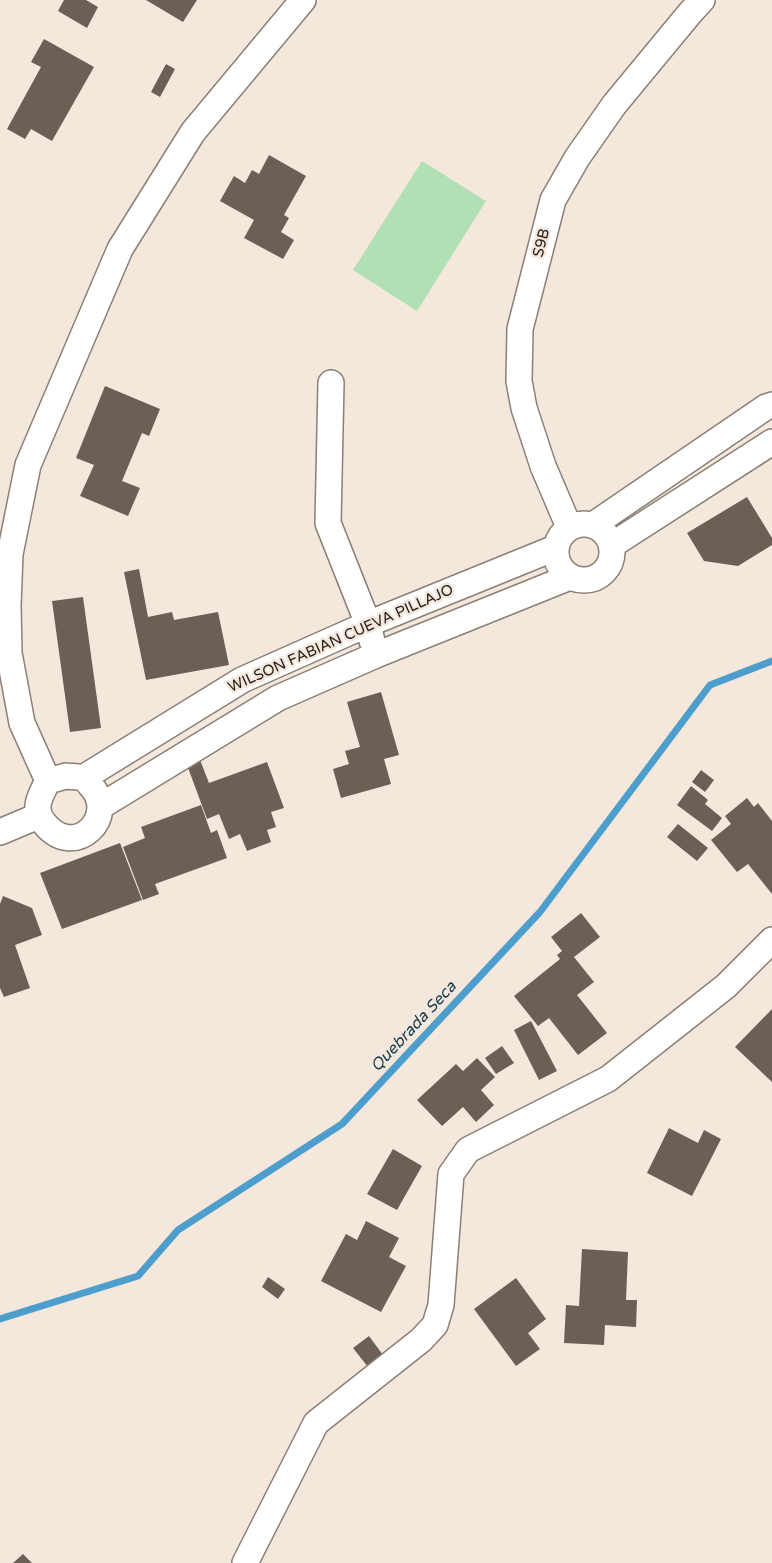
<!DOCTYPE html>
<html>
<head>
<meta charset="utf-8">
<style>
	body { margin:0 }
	canvas { display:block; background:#f4e7dc }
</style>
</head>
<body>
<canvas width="772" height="1563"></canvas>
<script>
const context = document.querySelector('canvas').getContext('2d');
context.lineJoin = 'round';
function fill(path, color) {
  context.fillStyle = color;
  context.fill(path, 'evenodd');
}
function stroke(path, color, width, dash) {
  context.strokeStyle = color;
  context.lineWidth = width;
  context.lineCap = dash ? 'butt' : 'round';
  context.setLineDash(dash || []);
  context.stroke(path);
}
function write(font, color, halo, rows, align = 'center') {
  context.font = font + ' "Varela Round",sans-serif';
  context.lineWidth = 5;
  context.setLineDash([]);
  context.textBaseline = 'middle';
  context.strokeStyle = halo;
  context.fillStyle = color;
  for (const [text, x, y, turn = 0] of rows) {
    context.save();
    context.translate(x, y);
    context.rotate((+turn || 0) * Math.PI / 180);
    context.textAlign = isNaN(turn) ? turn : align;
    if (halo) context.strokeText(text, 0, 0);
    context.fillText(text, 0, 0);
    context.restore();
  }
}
const green = new Path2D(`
	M422 161 486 201 417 311 353 270Z`);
const stream = new Path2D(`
	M0 1319 138 1276 178 1230 342 1124 540 912 710 685 772 661`);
const building = new Path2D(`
	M64 0H86L98 7 87 28 58 11Z
	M146 0H197L183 22Z
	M44 39 94 67 52 141 31 129 25 139 7 129 41 67 31 62Z
	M166 64 175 69 160 97 151 92Z
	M269 155 306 176 284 215 289 218 281 232 294 240 283 259 244 238 254 220 220 201 234 176 245 183 252 170 259 174Z
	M105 386 160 409 149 436 142 433 122 481 140 488 128 516 80 496 94 465 76 458Z
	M747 497 772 538V545L738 566 704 561 687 533Z
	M139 569 148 617 172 612 174 620 218 612 229 665 146 680 124 572Z
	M83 597 101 728 70 732 52 601Z
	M381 692 399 755 384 759 391 784 341 798 333 769 349 764 345 751 360 747 347 702Z
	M200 760 209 783 267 762 284 808 271 812 276 827 267 830 271 842 247 851 240 834 229 839 219 814 207 819 187 765Z
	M701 770 714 780 705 792 692 782Z
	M691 786 708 800 705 804 722 818 712 831 677 805Z
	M747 798 754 807 758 803 772 821V894L748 864 737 872 711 840 731 824 725 816Z
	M201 805 211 833 217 830 227 858 155 884 159 894 143 900 123 847 145 838 141 827Z
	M678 824 708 848 697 861 667 837Z
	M120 843 142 900 62 929 40 873Z
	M3 896 32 908 42 935 15 945 30 988 4 997 0 988V904Z
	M581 913 600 937 574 957 594 982 577 995 607 1033 578 1055 549 1018 538 1026 514 996 560 959 557 955 562 951 551 937Z
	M772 1009V1082L735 1047Z
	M531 1021 557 1071 539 1080 514 1030Z
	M502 1046 514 1063 496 1074 485 1058Z
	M477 1058 495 1077 481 1090 494 1105 476 1122 463 1107 442 1126 417 1100 456 1064 463 1071Z
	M669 1128 698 1143 704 1130 721 1139 692 1196 647 1173Z
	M393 1149 422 1166 397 1210 367 1194Z
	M366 1221 399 1238 389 1257 406 1266 381 1312 321 1281 346 1234 357 1240Z
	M582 1249 628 1252 626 1300H637L636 1327 605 1325 604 1345 564 1343 566 1305 579 1306Z
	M268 1277 285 1289 278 1299 262 1287Z
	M516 1278 546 1319 528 1333 540 1349 516 1366 474 1309Z
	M369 1336 383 1355 368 1367 353 1348Z
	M23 1554 32 1563H13Z`);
const minor = new Path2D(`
	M331 383 328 523 368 624 372 641
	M556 552a28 28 0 1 1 56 0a28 28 0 1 1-56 0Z
	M593 525 766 407 772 405
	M569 527 543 466 524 408 519 381 520 329 553 200 577 158 614 105 690 13 702 0
	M612 545 772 442
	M66 776C71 777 77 776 82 778 85 779 88 782 90 785 120 815 75 862 44 823 32 809 40 796 48 781Z
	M83 778 242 680 368 624 555 548
	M48 781 22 723 9 653 8 606 10 554 28 465 120 249 193 132 303 0
	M101 806 278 698 376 655 570 577
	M0 832 38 816
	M245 1563 316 1423 421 1340 435 1325 441 1305 451 1174 468 1150 608 1079 726 986 772 940`);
const streetNames = [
	["S9B",542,243,-76],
	["WILSON FABIAN CUEVA PILLAJO",341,639,-24]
];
const waterNames = [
	["Quebrada Seca",414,1027,-47]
];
fill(green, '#b1e0b4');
stroke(stream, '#4d9ecc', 7);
fill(building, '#6b6057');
stroke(minor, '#8b8076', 28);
stroke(minor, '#fff', 25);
write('15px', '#211c18', '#f4e7dc', streetNames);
write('italic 16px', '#163a4e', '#f4e7dc', waterNames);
</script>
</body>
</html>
